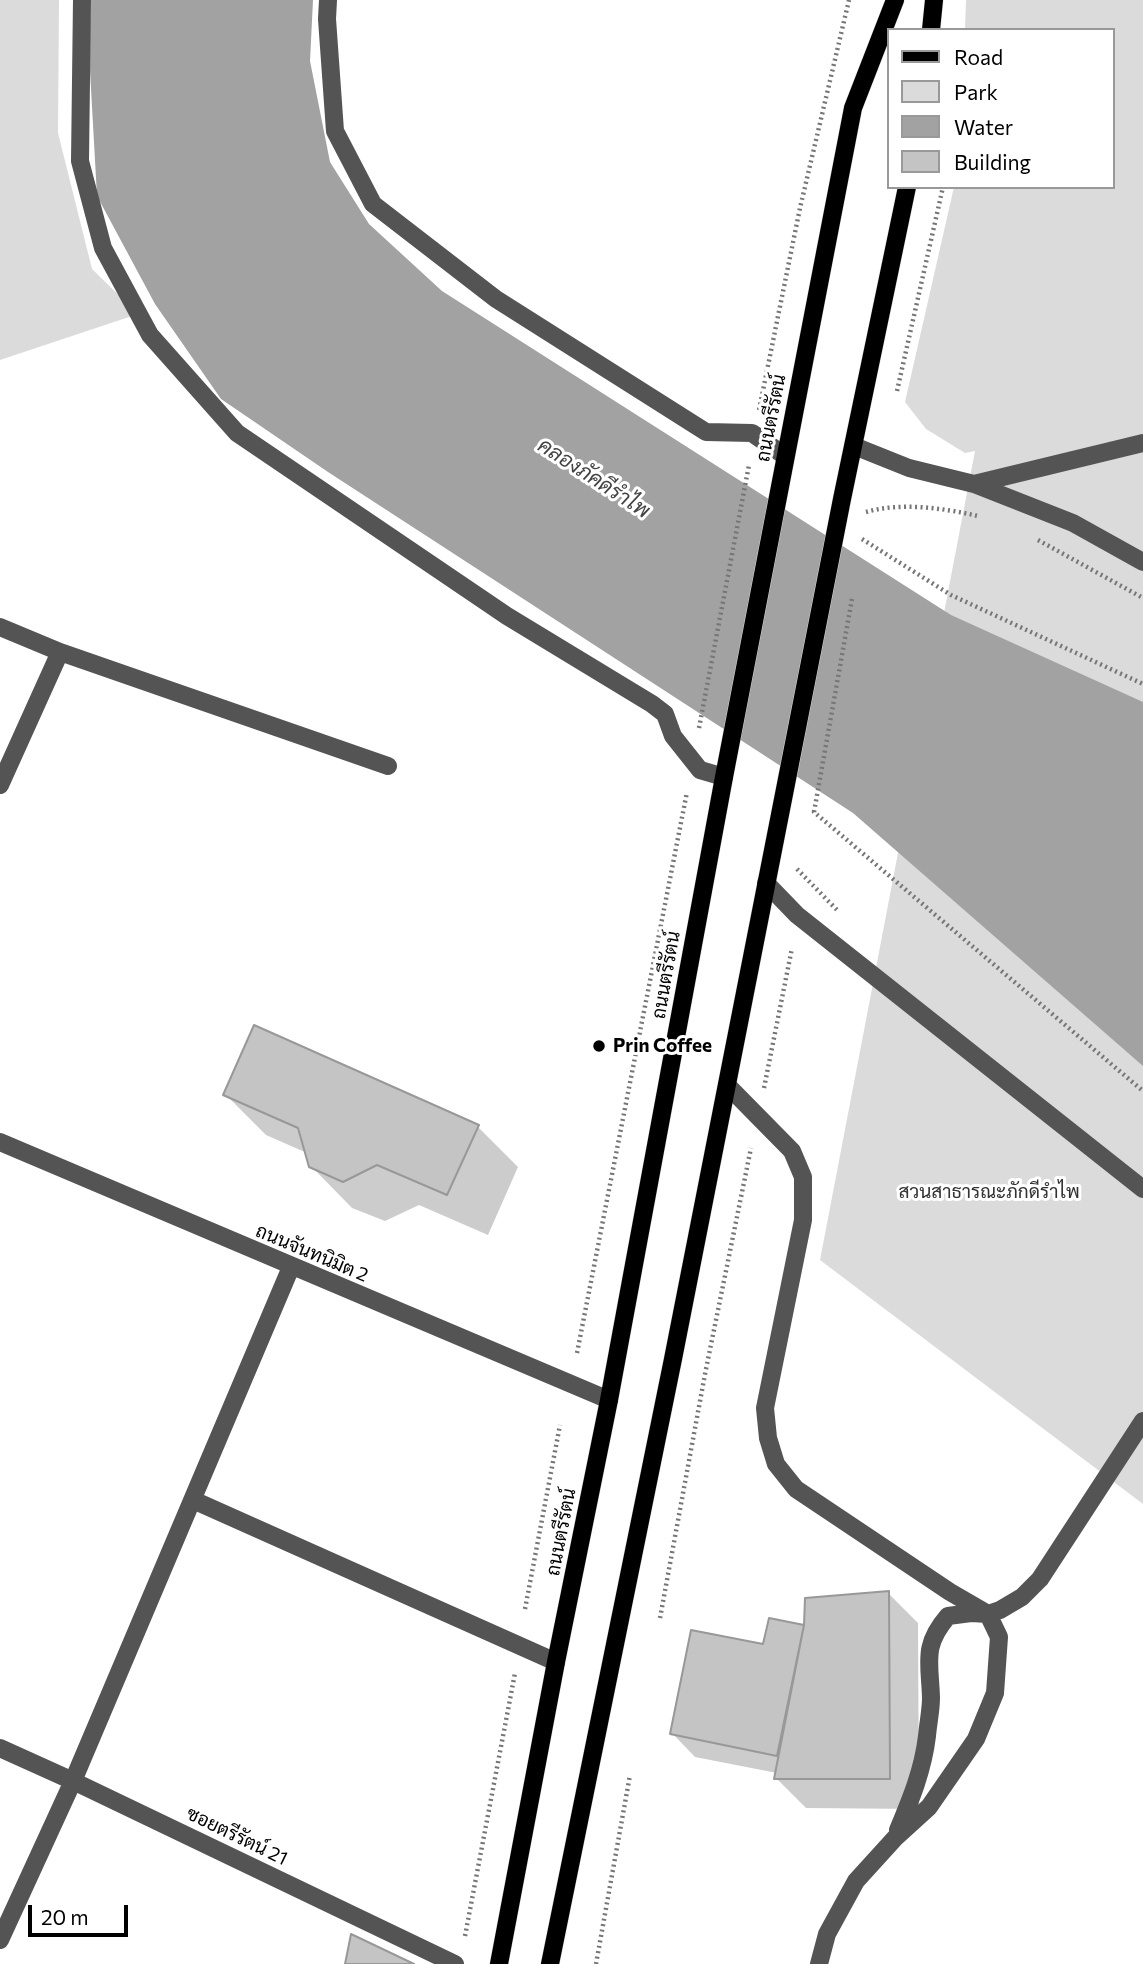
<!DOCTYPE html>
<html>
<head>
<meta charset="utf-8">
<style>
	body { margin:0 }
	#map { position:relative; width:1143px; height:1964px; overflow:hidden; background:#fff; font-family:Commissioner,sans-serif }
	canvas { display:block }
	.legend { position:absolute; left:887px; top:28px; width:228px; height:161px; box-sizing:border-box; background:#fff; border:2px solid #999; margin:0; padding:9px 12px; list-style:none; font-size:21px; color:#000 }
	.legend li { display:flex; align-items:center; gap:14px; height:35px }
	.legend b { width:35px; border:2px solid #999 }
	.scale { position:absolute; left:28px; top:1905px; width:100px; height:32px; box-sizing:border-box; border:4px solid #000; border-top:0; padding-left:9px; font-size:21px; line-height:24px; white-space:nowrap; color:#000; -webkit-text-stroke:5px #fff; paint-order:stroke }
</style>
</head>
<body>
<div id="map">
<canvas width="1143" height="1964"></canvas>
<ul class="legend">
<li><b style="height:9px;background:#000"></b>Road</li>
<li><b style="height:19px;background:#dbdbdb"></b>Park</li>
<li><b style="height:19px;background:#a2a2a2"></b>Water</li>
<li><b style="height:19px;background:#c4c4c4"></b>Building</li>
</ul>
<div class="scale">20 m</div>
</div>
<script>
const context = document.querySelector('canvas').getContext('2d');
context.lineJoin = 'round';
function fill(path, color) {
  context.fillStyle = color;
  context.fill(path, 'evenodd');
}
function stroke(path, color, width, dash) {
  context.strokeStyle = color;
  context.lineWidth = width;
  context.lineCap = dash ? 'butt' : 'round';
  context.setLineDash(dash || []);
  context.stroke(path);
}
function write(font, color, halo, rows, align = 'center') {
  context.font = font + ' Commissioner,Sarabun,sans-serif';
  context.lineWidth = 6;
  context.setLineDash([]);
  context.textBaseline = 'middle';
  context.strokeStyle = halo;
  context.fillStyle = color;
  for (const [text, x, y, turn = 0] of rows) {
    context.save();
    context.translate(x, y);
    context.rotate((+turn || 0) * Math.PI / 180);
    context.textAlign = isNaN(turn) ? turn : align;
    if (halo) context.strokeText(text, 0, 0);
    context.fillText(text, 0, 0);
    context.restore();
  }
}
const green = new Path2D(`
	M0 0H59L58 133 92 269 138 314 0 360Z
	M966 0H1143V1504L820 1260 975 451 965 453 926 429 905 402 954 187H1113V30H965Z`);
const water = new Path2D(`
	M91 0H313L310 61 330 162 369 224 442 291 951 615 1143 702V1066L853 813 328 472 221 399 155 304 97 196 89 53Z`);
const shadow = new Path2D(`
	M225 1094 477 1126 518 1167 488 1235 419 1205 385 1221 352 1208 311 1166 307 1153 266 1135Z
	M888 1593 918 1623 919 1809 806 1808 776 1778 777 1773 695 1757 672 1733 765 1646 770 1620 806 1627Z`);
const building = new Path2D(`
	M254 1025 479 1125 447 1195 377 1165 343 1182 309 1167 298 1128 223 1095Z
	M889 1591 890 1779H774L804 1625 805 1598Z
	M769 1618 804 1625 777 1756 670 1734 691 1630 763 1644Z
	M351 1934 414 1964H345Z`);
const path = new Path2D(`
	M897 391 943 187
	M759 410 800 208 849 0
	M866 512C901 502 943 508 978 516
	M862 539 951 595 1143 684
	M1038 540 1143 598
	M852 599 814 812 1143 1091
	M699 728 749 465
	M797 869 837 910
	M764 1088 792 948
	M577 1353 687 792
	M525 1609 560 1425
	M660 1618 705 1374 751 1148
	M465 1936 515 1673
	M596 1964 630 1775`);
const minor = new Path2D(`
	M82 0 80 161 103 248 150 335 237 433 507 616 652 704 665 714 673 736 700 770 724 777
	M328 0 327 19 335 131 373 204 496 299 706 432 752 433 785 456
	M854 446 909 468 974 484 1143 443
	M974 484 1073 523 1143 562
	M0 627 60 652 0 785
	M60 652 388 766
	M766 883 797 915 1143 1189
	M727 1085 792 1151 803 1177V1220L765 1408 768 1438 776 1464 796 1489 950 1592 988 1614 999 1637 995 1693 976 1739 929 1807 896 1837 856 1881 827 1934 819 1964
	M0 1142 609 1400
	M193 1500 556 1662
	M0 1748 73 1781 455 1964
	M898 1830C911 1799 923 1770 927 1736 928 1724 931 1710 931 1698 930 1662 922 1646 948 1616L971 1613 988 1614 1000 1610 1022 1597 1040 1579 1143 1421
	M0 1940 73 1781 291 1267`);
const major = new Path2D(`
	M931 30 934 0
	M499 1964 556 1662 609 1400 724 777 853 108 895 0
	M550 1964 673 1359 842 499 907 187`);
const markers = [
	[599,1046,7,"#000"]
];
const streetNames = [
	["ถนนตรีรัตน์",771,418,-79],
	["ถนนตรีรัตน์",666,975,-80],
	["ถนนจันทนิมิต 2",312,1253,23],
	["ถนนตรีรัตน์",561,1532,-79],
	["ซอยตรีรัตน์ 21",237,1836,26]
];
const poiNames = [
	["Prin Coffee",613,1046]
];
const parkNames = [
	["สวนสาธารณะภักดีรำไพ",989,1192]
];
const waterNames = [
	["คลองภัคดีรำไพ",594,478,33]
];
fill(green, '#dbdbdb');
fill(water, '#a2a2a2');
fill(shadow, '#0003');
fill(building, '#c4c4c4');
stroke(building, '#989898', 2);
stroke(major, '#dbdbdb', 19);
stroke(path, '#767676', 4.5, [2, 3.5]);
stroke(minor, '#545454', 18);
stroke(major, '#000', 18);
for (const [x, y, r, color] of markers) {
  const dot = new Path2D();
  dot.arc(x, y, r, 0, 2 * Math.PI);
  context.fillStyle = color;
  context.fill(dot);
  stroke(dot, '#fff', 2.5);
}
write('19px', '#000', '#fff', streetNames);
write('bold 19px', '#000', '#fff', poiNames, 'left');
write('19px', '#323232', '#fff', parkNames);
write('italic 21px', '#434343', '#fff', waterNames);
</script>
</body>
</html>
